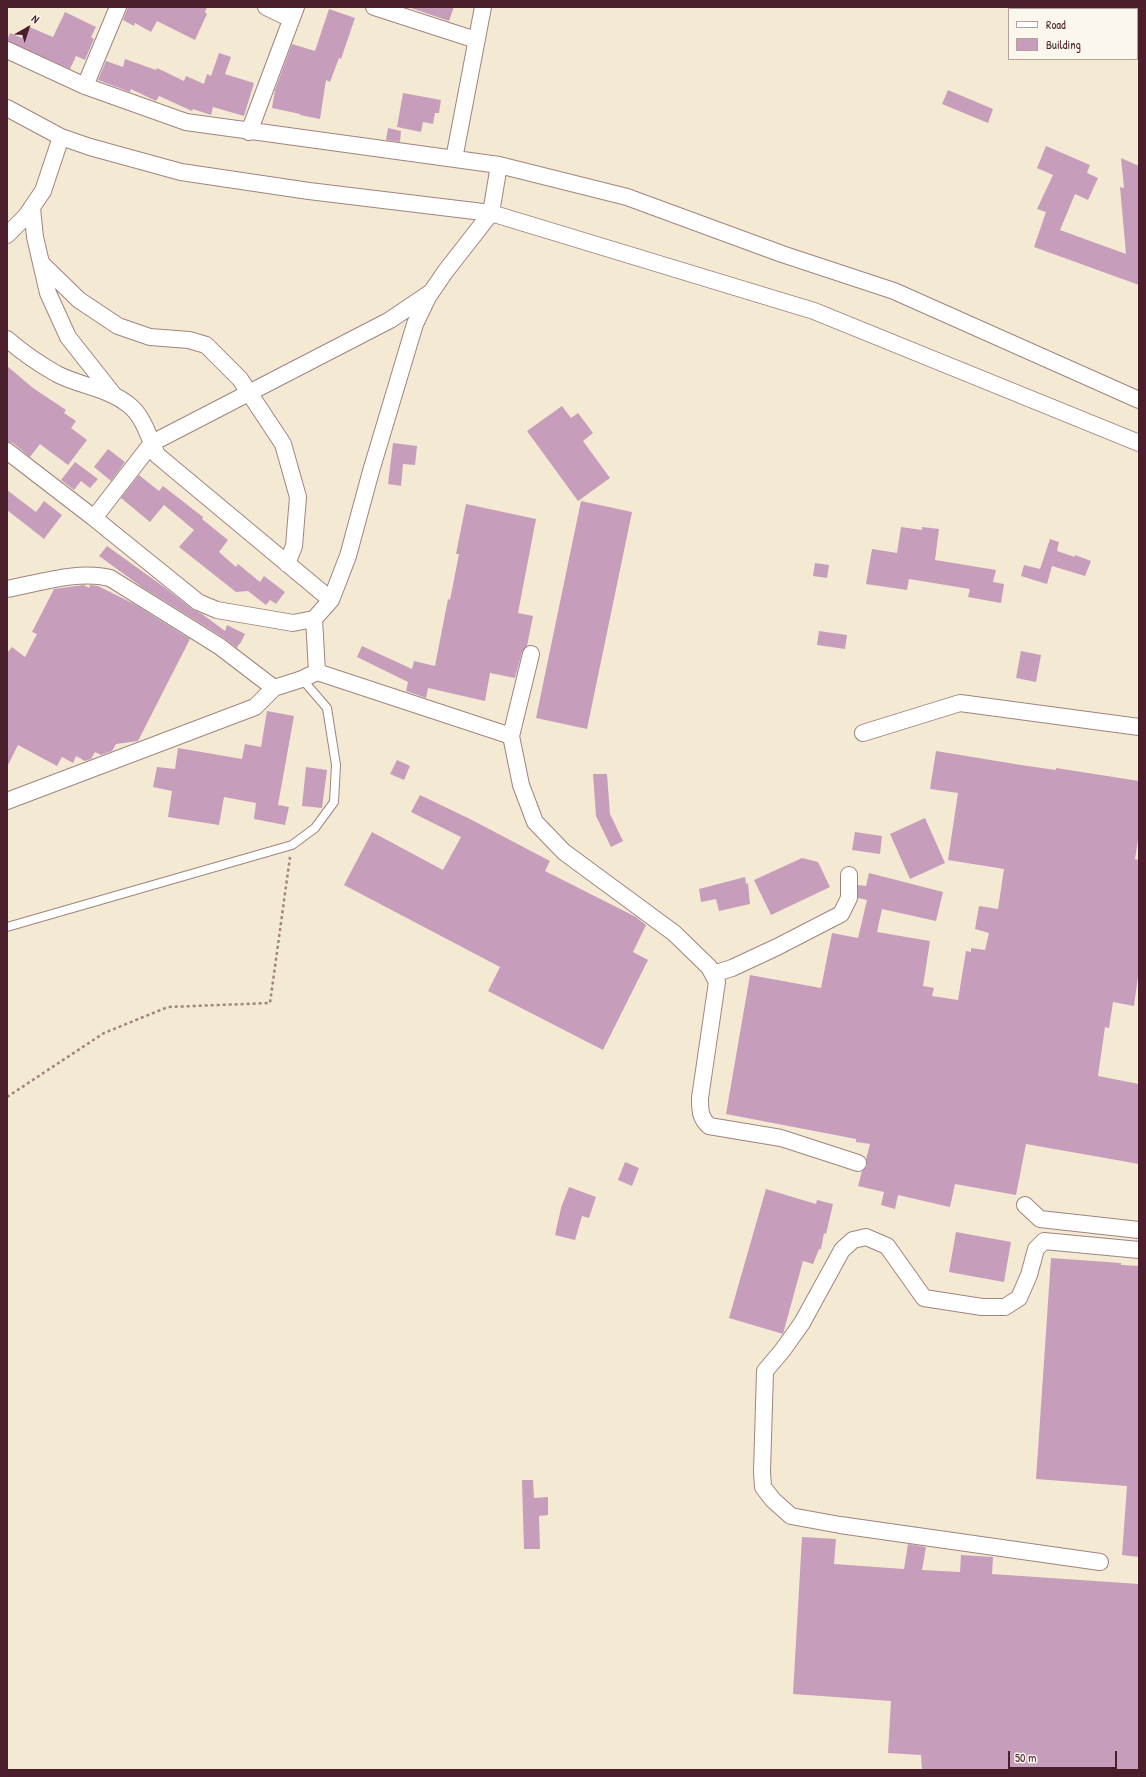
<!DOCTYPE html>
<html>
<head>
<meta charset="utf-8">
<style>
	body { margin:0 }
	#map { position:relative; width:1146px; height:1777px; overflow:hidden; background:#f4ead3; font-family:"Patrick Hand",sans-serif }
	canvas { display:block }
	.frame { position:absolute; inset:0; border:8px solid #4a1f2b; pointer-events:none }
	.legend { position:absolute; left:1008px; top:8px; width:130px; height:52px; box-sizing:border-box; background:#fbf7ec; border:1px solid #b4a19f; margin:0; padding:5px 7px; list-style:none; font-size:12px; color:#4a1f2b }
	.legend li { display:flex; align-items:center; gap:8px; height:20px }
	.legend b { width:20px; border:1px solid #b4a19f }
	.north { position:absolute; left:8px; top:8px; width:40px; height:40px; -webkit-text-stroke:3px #fbf7ec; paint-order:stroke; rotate:39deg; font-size:11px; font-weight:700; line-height:16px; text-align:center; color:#4a1f2b }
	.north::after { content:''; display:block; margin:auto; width:14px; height:18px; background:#4a1f2b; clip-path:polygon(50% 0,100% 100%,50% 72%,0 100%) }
	.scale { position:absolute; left:1008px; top:1751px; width:109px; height:18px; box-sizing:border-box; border:2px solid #4a1f2b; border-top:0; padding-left:5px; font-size:12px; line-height:14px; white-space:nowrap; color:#4a1f2b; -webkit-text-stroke:3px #fbf7ec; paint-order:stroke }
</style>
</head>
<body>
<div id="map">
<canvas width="1146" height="1777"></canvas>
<div class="frame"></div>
<ul class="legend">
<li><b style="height:5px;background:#fff"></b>Road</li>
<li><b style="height:11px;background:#c79dbc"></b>Building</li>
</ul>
<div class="north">N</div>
<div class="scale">50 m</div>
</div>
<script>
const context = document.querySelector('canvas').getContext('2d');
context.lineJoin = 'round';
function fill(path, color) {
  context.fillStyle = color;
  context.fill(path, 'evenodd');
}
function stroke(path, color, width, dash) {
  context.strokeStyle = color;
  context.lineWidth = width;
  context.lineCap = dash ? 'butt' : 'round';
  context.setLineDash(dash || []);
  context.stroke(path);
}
const building = new Path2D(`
	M128 7H207L205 12 207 14 195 40 157 21 151 32 135 23 134 26 123 20Z
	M408 7H454L449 21Z
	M329 9 355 18 341 59 339 58 330 82 326 80 320 119 300 115V114L272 108 275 90 292 44 315 51Z
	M65 12 96 27 91 37 94 39 85 60 76 56 70 69 7 41 10 33 22 38 27 26 53 37Z
	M219 53 231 57 225 74 254 83 244 116 213 107 211 115 193 109 192 111 159 96 156 101 131 89 130 92 98 80 106 61 123 67 125 59 156 70 157 68 184 81 186 76 204 84 207 74 211 76Z
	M948 90 993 109 988 123 942 104Z
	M403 93 441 100 439 113H435L433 124 423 122 421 132 397 127Z
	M388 128 401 131 400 142 386 140Z
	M1046 146 1090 165 1087 173 1098 178 1088 200 1075 194 1060 230 1126 254 1120 187 1124 188 1121 158 1139 166V285L1034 247 1046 212 1037 209 1053 175 1037 168Z
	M7 366 33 388 66 410 64 413 76 421 71 428 87 440 68 465 40 444 30 457 13 443 7 442Z
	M562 406 571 418 578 413 593 433 583 441 610 478 578 501 527 431Z
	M393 443 417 446 415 465 403 464 401 486 388 484Z
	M108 449 125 462 111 481 94 467Z
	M75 462 98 479 90 488 81 481 74 490 61 480Z
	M139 475 159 491 163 486 203 517 202 519 228 540 219 552 236 567 238 564 260 582 264 576 285 592 276 604 270 600 266 605 248 591 236 592 179 547 194 530 164 505 150 522 121 498Z
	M7 490 36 512 44 501 62 515 44 539 7 510Z
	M581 501 632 512 587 729 536 718Z
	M466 504 536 519 518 613 533 616 527 646 522 652 515 678 490 673 485 701 428 688 426 698 406 691 408 682 357 657 362 646 412 669 414 661 435 666 448 599 450 600 459 554H456Z
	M901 527 922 530V527L939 529 935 560 996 570 993 582 1004 584 1001 603 968 597 970 589 909 579 907 590 866 584 872 549 897 553Z
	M1050 539 1059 542 1057 551 1075 557V555L1091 561 1085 576 1052 566 1047 584 1021 576 1024 565 1040 569Z
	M107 546 164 587 192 609 202 614 225 631 227 625 245 634 240 644H239L237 648 224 638 142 587 99 556Z
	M815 563 829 565 827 578 813 576Z
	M84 585 89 588 90 585 98 586 134 604 190 639 138 741 116 744 112 751 101 755 95 752 91 759 85 761 76 756 73 763 62 757 57 766 18 745 7 767V653L12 647 25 657 37 634 32 632 54 589Z
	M819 631 847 635 845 649 817 645Z
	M1021 651 1041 655 1036 682 1016 678Z
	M267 711 294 716 278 805 289 807 285 825 254 819 256 803 224 797 219 825 168 817 172 791 153 787 157 767 175 769 178 748 242 759 245 744 261 747Z
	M936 751 1021 765 1056 770V768L1139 781V834L1135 859 1139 860V969L1134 1006 1113 1002 1109 1028 1105 1027 1098 1076 1139 1084V1164L1026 1144 1016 1195 955 1184 950 1207 898 1195 895 1209 881 1205 884 1192 858 1186 862 1171 867 1166 866 1159 870 1144 856 1142V1139L726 1114 750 975 821 988 832 933 858 938 867 900 858 898V885L866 886 869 873 943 892 936 921 882 909 877 932 930 941 923 986 934 988 932 996 958 1000 966 951 971 952V948L985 950 989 933 975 929 979 906 998 909 1004 869 948 860 958 793 930 789Z
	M397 760 410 766 404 780 390 774Z
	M306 767 327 770 322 808 302 806Z
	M593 774H607L610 814 623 841 611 847 596 816Z
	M420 795 470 819 550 861 545 871 636 917 646 925 633 952 648 960 603 1050 488 991 500 967 344 885 372 832 443 870 461 837 411 812Z
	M925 818 945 863 910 879 890 834Z
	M855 832 882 836 880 854 852 850Z
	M802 858 818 862 830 887 771 915 754 880Z
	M745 877 746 884 748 883 750 904 719 911 716 899 701 902 699 889Z
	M625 1162 639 1168 632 1186 618 1180Z
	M569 1187 596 1197 589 1218 582 1216 575 1240 555 1235 561 1208Z
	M766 1189 816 1204 817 1200 833 1204 826 1234 824 1233 821 1249H819L813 1264 803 1261 783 1334 729 1318Z
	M956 1232 1011 1242 1004 1282 949 1272Z
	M1051 1258 1121 1263V1265L1139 1266V1557L1122 1555 1127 1486 1036 1479Z
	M522 1480H533L534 1498 548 1497V1515L539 1516 540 1549H524Z
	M802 1537 836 1539 834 1564 904 1569 908 1544 926 1547 922 1570 960 1572 961 1555 993 1557 992 1574 1139 1584V1770H922L921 1755 888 1753 891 1701 793 1694Z`);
const path = new Path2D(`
	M7 1097 104 1033 168 1007 270 1003 290 857`);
const service = new Path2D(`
	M7 927 292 845 315 828 334 802 336 765 327 708 302 679`);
const minor = new Path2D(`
	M266 7 291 19
	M374 7 476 40
	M7 50 85 86 186 122 499 165 627 197 782 254 894 291 1139 400
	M85 86 118 7
	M7 108 61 137 90 147 181 172 309 191 491 213 814 311 1139 443
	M249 132 296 7
	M454 159 483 7
	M32 208 35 237 48 293 68 337 113 394
	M7 235 26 216 43 191 61 137
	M41 263 79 300 118 326 150 337 189 340 206 345 240 379 283 444 298 497 294 546 287 564
	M7 339C22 352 39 364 57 374 80 386 108 388 129 405 144 417 149 438 157 455L331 600
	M7 451 94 518 198 602 217 610 293 623 314 619 331 600 348 556 371 471 415 324 428 297 445 272 491 213 499 165
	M94 518 152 443 390 320 430 293
	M7 589C39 583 78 570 110 578L219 646 274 688 302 679 317 672
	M314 619 317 672 511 736 521 785 535 822 564 852 674 933 709 967 717 982 700 1098C700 1110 700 1118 709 1126L781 1138 858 1163
	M863 733 960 703 1139 727
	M511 736 531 654
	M7 801 255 707 274 688
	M713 974 732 968 777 947 841 914 849 898V875
	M1025 1205 1040 1219 1139 1230
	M1100 1562 840 1525 791 1516 773 1500 763 1487 762 1472 765 1371 782 1351 802 1323 842 1250 853 1240 866 1237 887 1246 924 1298 982 1307H1005L1019 1298 1029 1275 1036 1249 1044 1241 1139 1250`);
fill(building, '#c79dbc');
stroke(service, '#9f847f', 10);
stroke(minor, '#9f847f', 18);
stroke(path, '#9f847f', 2.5, [3, 3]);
stroke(service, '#fff', 8);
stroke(minor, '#fff', 16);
</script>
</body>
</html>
